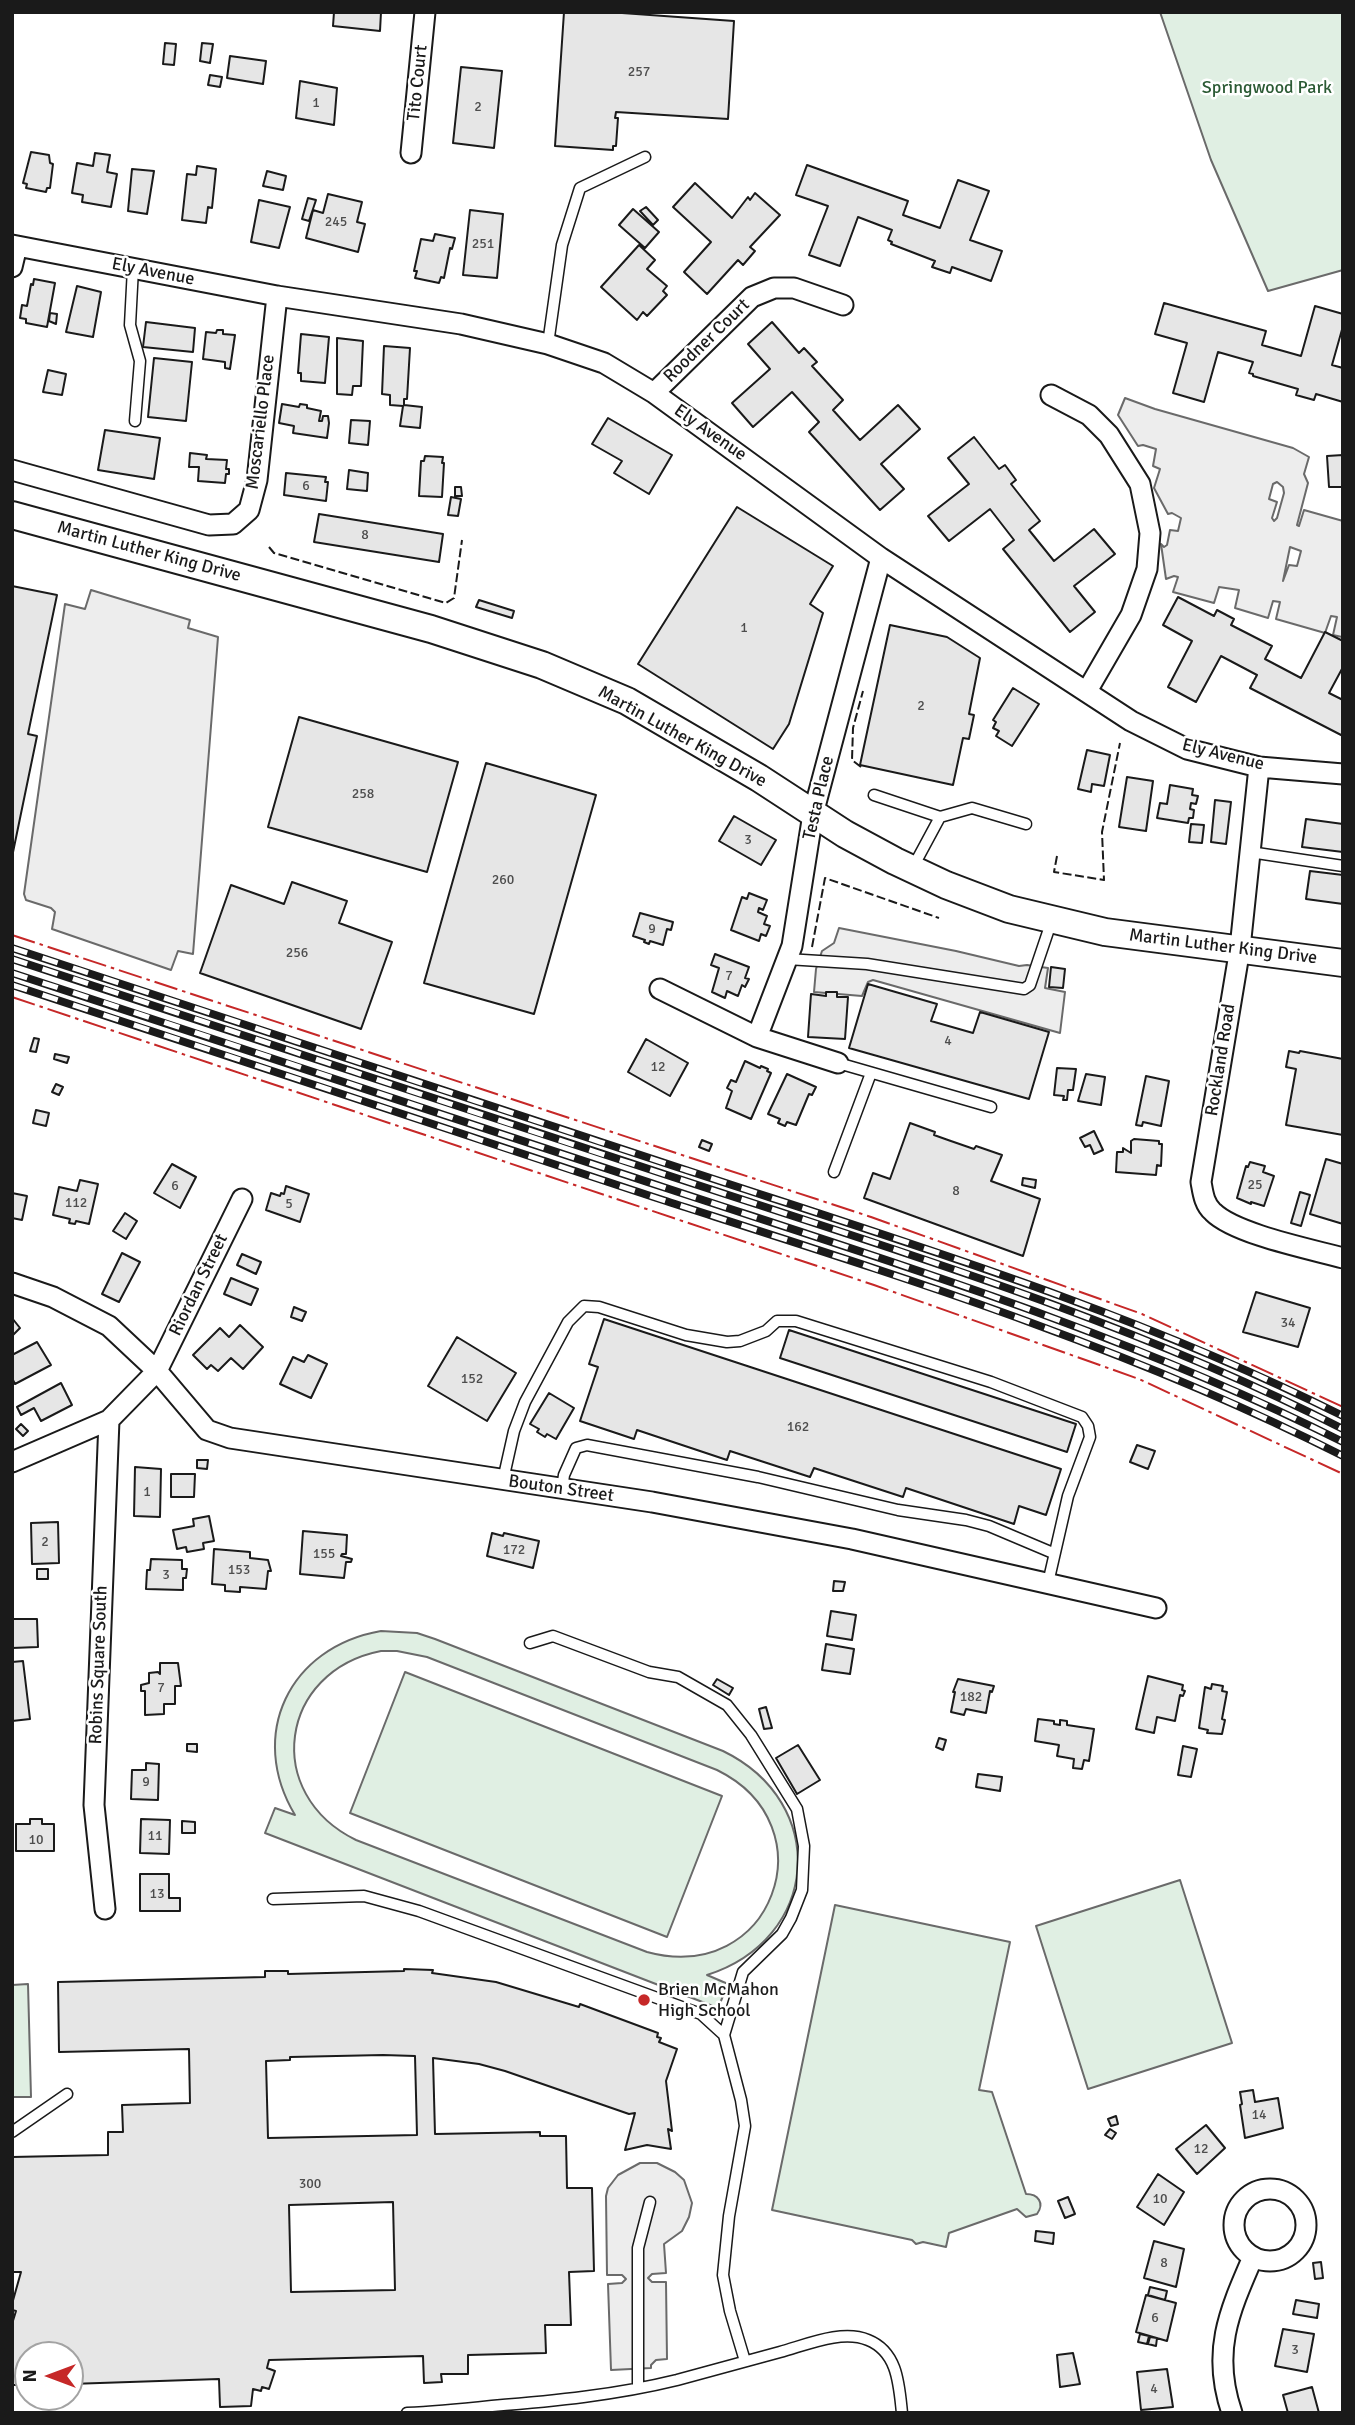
<!DOCTYPE html>
<html>
<head>
<meta charset="utf-8">
<style>
	body { margin:0 }
	#map { position:relative; width:1355px; height:2425px; overflow:hidden; background:#fff; font-family:Signika,sans-serif }
	canvas { display:block }
	.frame { position:absolute; inset:0; border:14px solid #1a1a1a; pointer-events:none }
	.north { position:absolute; left:14px; top:2341px; width:70px; height:70px; box-sizing:border-box; background:#fff; border:2px solid #a3a3a3; border-radius:50%; rotate:270deg; font-size:19px; font-weight:700; line-height:28px; text-align:center; color:#1a1a1a }
	.north::after { content:''; display:block; margin:auto; width:24px; height:32px; background:#c62828; clip-path:polygon(50% 0,100% 100%,50% 72%,0 100%) }
</style>
</head>
<body>
<div id="map">
<canvas width="1355" height="2425"></canvas>
<div class="frame"></div>
<div class="north">N</div>
</div>
<script>
const context = document.querySelector('canvas').getContext('2d');
context.lineJoin = 'round';
function fill(path, color) {
  context.fillStyle = color;
  context.fill(path, 'evenodd');
}
function stroke(path, color, width, dash) {
  context.strokeStyle = color;
  context.lineWidth = width;
  context.lineCap = dash ? 'butt' : 'round';
  context.setLineDash(dash || []);
  context.stroke(path);
}
function write(font, color, halo, rows, align = 'center') {
  context.font = font + ' Signika,sans-serif';
  context.lineWidth = 5;
  context.setLineDash([]);
  context.textBaseline = 'middle';
  context.strokeStyle = halo;
  context.fillStyle = color;
  for (const [text, x, y, turn = 0] of rows) {
    context.save();
    context.translate(x, y);
    context.rotate((+turn || 0) * Math.PI / 180);
    context.textAlign = isNaN(turn) ? turn : align;
    if (halo) context.strokeText(text, 0, 0);
    context.fillText(text, 0, 0);
    context.restore();
  }
}
const green = new Path2D(`
	M1160 12H1343V270L1268 291 1211 160Z
	M381 1631 417 1633 435 1639 723 1751C830 1803 820 1939 707 1975L728 1984 718 2008 265 1833 275 1808 295 1815C247 1735 289 1647 381 1631ZM381 1651H397L427 1657 717 1770C831 1826 772 1986 647 1952L356 1840C262 1794 279 1671 381 1651Z
	M405 1672 722 1796 667 1937 350 1813Z
	M1180 1880 1232 2043 1088 2089 1036 1926Z
	M835 1905 1010 1942 979 2090 992 2092 1026 2194C1038 2194 1045 2203 1037 2214L1026 2217 1017 2209 949 2233 946 2247 923 2242 916 2244 912 2240 772 2210Z
	M28 1984 31 2097H12V1985Z`);
const parking = new Path2D(`
	M1125 398 1155 409 1293 448 1309 457 1304 474 1308 483 1297 525 1299 526 1304 510 1343 521 1342 637 1333 635 1337 617 1331 616 1325 633 1276 619 1280 602 1273 601 1268 618 1235 608 1239 590 1219 587 1214 603 1173 592 1178 577 1174 576 1166 579 1161 544 1164 547 1167 545 1170 530 1178 531 1181 518 1172 513 1168 514 1154 488 1160 469 1153 466 1156 449 1143 445 1138 446 1118 415ZM1277 482 1283 487 1284 493 1277 518 1274 521 1272 518 1277 502 1269 499 1273 484ZM1290 547 1301 551 1297 566 1289 565 1283 581Z
	M91 590 190 620 188 628 218 637 193 954 178 951 171 970 52 929 55 912 51 908 26 900 24 894 65 604 85 609Z
	M839 928 956 951 1019 966 1027 965 1048 968 1045 988 1065 992 1060 1033 873 980 868 982 862 996 814 992 816 969 822 951 834 943Z
	M640 2163H657L675 2172 684 2180 692 2203 689 2217 682 2231 664 2244 666 2273 652 2274 648 2278 652 2282H666L667 2359 656 2360 651 2365V2368L611 2370 608 2284 622 2283 626 2279 622 2275H607L606 2196 608 2188 618 2175Z`);
const building = new Path2D(`
	M334 12H381L380 31 333 26Z
	M564 12H608L734 21 728 119 616 112 615 118H618L616 146H613V150L555 146Z
	M165 43 176 44 174 65 163 64Z
	M202 43 213 44 210 63 200 61Z
	M230 56 266 61 263 84 227 78Z
	M461 67 502 71 494 148 453 143Z
	M210 75 222 77 220 87 208 85Z
	M300 81 337 88 334 125 296 118Z
	M31 152 49 155 50 163 53 164 50 188H47L46 192 26 188 27 184 23 183Z
	M95 153 110 155 107 172 117 174 111 207 82 202 83 195 72 193 77 163 93 166Z
	M807 165 908 201 903 215 940 228 958 180 989 191 970 240 1002 251 991 281 952 267 950 273 932 267 935 261 891 244 892 242 888 240 892 230 858 217 840 266 809 255 828 206 796 195Z
	M197 166 216 169 212 208 208 207 206 223 182 220 187 174 196 175Z
	M132 169 154 171 147 214 128 211Z
	M267 171 286 176 283 190 263 186Z
	M695 183 732 218 748 197 750 200 755 193 780 215 750 247 755 251 743 265 738 260 707 294 684 272 711 242 673 207Z
	M328 194 362 202 357 222 365 224 358 252 306 238 313 210 323 213Z
	M308 198 316 200 309 221 302 219Z
	M259 200 290 207 279 248 251 242Z
	M646 207 658 220 653 225 640 211Z
	M633 209 659 232 645 248 619 225Z
	M470 210 503 214 497 278 463 275Z
	M435 234 455 238 452 249 450 248 444 278 441 277 439 283 415 278 417 271H414L421 239 433 241Z
	M639 245 655 260 647 269 667 286 663 291 667 295 647 316 643 312 637 320 601 287Z
	M34 279 55 283 47 327 26 323V319L20 318 22 305 27 306 31 284 33 285Z
	M77 286 101 292 93 337 66 332Z
	M1164 303 1266 331 1262 345 1301 356 1315 306 1343 314V326L1332 365 1343 368V402L1316 394 1314 400 1296 395 1298 389 1253 376V374L1249 373 1253 362 1218 352 1204 402 1173 393 1187 343 1155 334Z
	M50 313 57 314 56 324 49 321Z
	M146 322 195 328 193 352 143 347Z
	M772 322 799 353 804 348 817 362 812 366 843 400 833 410 860 440 898 405 920 429 881 464 904 489 880 510 809 432 819 422 792 392 753 427 732 403 770 369 748 344Z
	M217 330H223V334L235 335 230 369 225 368V362L203 359 206 332 216 333Z
	M301 334 329 337 325 383 301 381V373H298Z
	M337 338 363 341 361 386H353L352 395 337 394Z
	M384 346 410 348 407 399H404V405L422 407 420 428 400 426 403 406 390 405V395L382 394Z
	M154 358 192 362 186 421 148 417Z
	M48 370 66 374 62 395 43 392Z
	M282 404 299 407 300 404 307 405V408L321 411 319 421H322L323 416H328L329 423 327 438 293 433 294 426 279 423Z
	M608 418 672 455 649 494 614 473 622 461 592 444Z
	M351 420 370 421 368 445 349 443Z
	M105 430 160 438 154 479 98 470Z
	M974 437 999 469 1005 465 1016 480 1011 484 1040 521 1029 530 1054 561 1094 529 1115 554 1074 586 1095 612 1070 632 1003 549 1014 540 990 509 949 541 928 516 969 484 948 458Z
	M190 453 207 455 206 459 227 460 226 469H229V474H226L225 483 198 481 199 467H189Z
	M1343 455V487H1329L1327 456Z
	M425 456 443 457 442 463H444L442 497 419 496 421 461H424Z
	M349 470 368 473 367 491 347 489Z
	M286 473 326 477 325 482H328L326 501 284 495Z
	M455 487H461L462 496H455Z
	M451 497 461 499 458 516 448 515Z
	M737 507 833 566 810 604 823 613 789 724 773 749 638 664Z
	M319 514 443 534 439 562 314 542Z
	M12 586 57 595 28 734 37 736 12 857Z
	M1178 597 1214 616 1217 610 1234 619 1231 625 1272 646 1265 659 1301 678 1325 632 1343 641V667L1329 693 1343 700V736L1250 688 1257 675 1221 656 1196 702 1168 687 1192 641 1163 625Z
	M479 600 514 611 512 618 476 607Z
	M890 625 947 637 980 658 969 714 974 715 969 739 963 738 953 785 860 765Z
	M1013 688 1039 704 1012 746 996 736 999 731 993 728 996 722 993 720Z
	M299 717 458 762 427 872 268 827Z
	M1087 750 1110 755 1104 786 1092 784 1091 792 1078 789Z
	M486 763 596 795 534 1014 424 983Z
	M1127 777 1153 781 1146 831 1119 827Z
	M1170 785 1193 789 1192 795 1198 796 1196 804 1191 803 1190 809 1194 810 1193 818H1189L1188 823 1157 818 1160 803 1167 804Z
	M1215 800 1231 802 1226 844 1211 842Z
	M734 816 776 840 761 865 719 841Z
	M1306 819 1343 824V852L1302 847Z
	M1191 824 1204 825 1202 843 1189 842Z
	M1310 871 1343 875V904L1306 899Z
	M292 882 347 901 339 923 392 942 361 1029 200 973 231 885 284 904Z
	M749 893 767 900 763 910 759 908 758 912 767 916 764 924 770 926 766 936 761 934 759 941 731 930 742 897 747 899Z
	M640 913 673 922 671 930 667 929 663 945 650 941 649 944 644 942 645 940 633 936Z
	M715 954 749 967 745 978 749 979 745 987 742 985 738 996 727 991 725 998 712 992 719 968 711 965Z
	M1051 967 1065 969 1063 988 1049 987Z
	M868 984 937 1004 931 1021 973 1033 980 1012 1049 1032 1029 1099 849 1048Z
	M826 992H837V997H848L845 1039 808 1037 811 994 826 996Z
	M34 1038 39 1039 36 1052 30 1051Z
	M646 1039 688 1063 670 1096 628 1072Z
	M1289 1051 1299 1053 1300 1051 1343 1059V1135L1286 1125 1296 1069 1286 1067Z
	M55 1054 69 1057 67 1063 54 1059Z
	M745 1061 760 1068 761 1066 768 1069 767 1071 771 1073 751 1119 726 1108 732 1091 727 1088 731 1080 736 1082Z
	M1057 1068 1076 1069 1073 1090H1068L1067 1100H1063L1064 1096 1054 1095Z
	M787 1074 816 1087 812 1095 809 1094 796 1125 787 1122 785 1126 778 1123 780 1119 768 1114Z
	M1086 1074 1105 1077 1101 1105 1078 1101Z
	M1146 1076 1169 1081 1161 1126 1143 1122 1142 1126 1136 1125Z
	M56 1084 63 1087 59 1095 52 1092Z
	M36 1110 49 1113 46 1126 33 1123Z
	M910 1123 935 1132 934 1135 948 1140 974 1149 976 1146 1002 1155 991 1181 1040 1199 1023 1256 864 1198 873 1173 890 1179Z
	M1094 1131 1103 1150 1094 1154 1090 1145 1085 1147 1080 1138Z
	M1134 1139 1159 1141V1144H1162L1161 1166 1157 1165 1156 1175 1116 1172 1117 1152H1123V1148L1131 1153V1141Z
	M702 1140 712 1144 709 1151 699 1147Z
	M1326 1159 1343 1164V1224L1310 1214Z
	M1250 1162 1265 1166 1263 1172 1274 1176 1264 1206 1251 1202V1204L1237 1198 1246 1166 1248 1167Z
	M172 1164 196 1177 180 1208 154 1193Z
	M1023 1178 1036 1180 1035 1188 1022 1185Z
	M80 1180 98 1184 89 1224 76 1221 75 1224 69 1223 70 1219 53 1215 59 1187 77 1191Z
	M286 1186 309 1194 300 1222 266 1210 271 1193 280 1196 281 1193 284 1194Z
	M1300 1192 1310 1195 1301 1226 1291 1223Z
	M12 1193 27 1196 22 1220 12 1218Z
	M125 1213 137 1221 126 1239 113 1231Z
	M122 1253 140 1262 119 1302 102 1294Z
	M242 1254 261 1262 256 1274 237 1265Z
	M231 1278 258 1289 251 1305 224 1294Z
	M1256 1292 1310 1308 1298 1347 1243 1332Z
	M294 1307 306 1312 302 1321 291 1317Z
	M12 1318 20 1328 12 1336Z
	M604 1319 1061 1469 1046 1515 1019 1506 1014 1524 906 1488 903 1497 814 1468 810 1477 730 1451 727 1460 637 1430 634 1439 580 1421 598 1367 589 1364Z
	M240 1325 263 1347 243 1369 231 1358 218 1371 211 1365 207 1369 193 1355 220 1328 229 1337Z
	M789 1330 1076 1424 1067 1452 780 1358Z
	M457 1337 516 1373 487 1421 428 1386Z
	M37 1342 51 1365 15 1384 12 1378V1355Z
	M308 1355 327 1364 311 1398 280 1384 293 1357 304 1362Z
	M61 1383 72 1405 41 1421 34 1408 21 1415 17 1407Z
	M549 1393 574 1408 556 1439 547 1434 545 1437 537 1432 539 1429 530 1424Z
	M21 1424 28 1431 23 1436 16 1429Z
	M1137 1445 1155 1451 1148 1469 1130 1462Z
	M197 1460H208L207 1469 197 1468Z
	M135 1467 161 1469 160 1517 134 1516Z
	M171 1474H195L194 1497H171Z
	M209 1516 214 1541 203 1543 204 1549 187 1552 186 1547 177 1549 173 1530 194 1526 193 1519Z
	M58 1522 59 1563 32 1564 31 1523Z
	M303 1531 347 1535 346 1554H342L341 1556 352 1559 351 1562H346L344 1578 300 1574Z
	M492 1533 503 1536 504 1533 539 1541 533 1568 487 1556Z
	M214 1549 250 1552V1558L268 1560 271 1571H268L266 1589 240 1587V1592L225 1591V1585L212 1584Z
	M151 1559 182 1560V1569H187L186 1578H183V1590L146 1589 147 1570H150Z
	M37 1569H48V1579H37Z
	M834 1581 845 1582 843 1591H833Z
	M831 1611 856 1615 852 1640 827 1636Z
	M12 1619H37L38 1647 12 1648Z
	M826 1644 854 1649 850 1674 822 1670Z
	M23 1661 30 1719 12 1721V1662Z
	M160 1663H178L181 1686H175V1704H164V1714L145 1715V1691H141V1685L149 1683V1673L158 1672 160 1674Z
	M1148 1676 1183 1685 1182 1690 1185 1691 1183 1696 1180 1695 1175 1721 1157 1717 1154 1733 1136 1729Z
	M717 1679 733 1688 729 1695 713 1685Z
	M958 1679 994 1686 992 1692 990 1691 986 1713 966 1709 964 1715 951 1712 955 1692H953Z
	M1212 1684 1223 1686 1222 1691 1227 1692 1222 1719 1225 1720 1222 1734 1207 1733 1208 1730 1199 1728 1205 1687 1211 1689Z
	M766 1707 772 1728 764 1729 759 1709Z
	M1038 1719 1054 1721V1724L1060 1725V1720L1067 1721V1725L1094 1729 1089 1761 1084 1760 1082 1769 1073 1768 1074 1759 1057 1756 1059 1745 1035 1741Z
	M939 1738 946 1740 943 1750 936 1747Z
	M187 1744H197V1752L187 1751Z
	M798 1745 820 1780 797 1794 776 1758Z
	M1183 1746 1197 1749 1191 1777 1178 1775Z
	M146 1763 159 1764 158 1800 131 1799 132 1770H146Z
	M978 1774 1002 1777 1000 1791 976 1787Z
	M30 1819H42V1824H54V1851H16V1824H30Z
	M141 1819 170 1820 169 1854 140 1853Z
	M182 1821 195 1822V1833H182Z
	M140 1874H169V1898H180V1911H140Z
	M404 1969 433 1970 432 1973 496 1982 579 2007 580 2004 658 2033 657 2037 661 2038 659 2042 677 2049 666 2081 672 2131 668 2129 671 2149 647 2145 625 2150 635 2113 629 2114 505 2071 479 2064 433 2058 435 2134 540 2132V2136H566L567 2188H592L594 2271 569 2272 571 2325H545L546 2353 468 2355V2374H441L442 2382 424 2383 423 2356 269 2360 267 2368 275 2371 269 2389 262 2387 261 2391 253 2389 251 2406 220 2407 219 2379 70 2384V2355H28V2385H12V2324L16 2311 12 2310V2304L21 2272H12V2157L108 2155V2132H123L122 2105 190 2103 189 2049 59 2052 58 1982 265 1977V1971H288V1974L404 1971ZM383 2055 415 2056 417 2135 268 2138 266 2061 290 2060V2057ZM393 2202 395 2290 291 2292 289 2205Z
	M1253 2090 1255 2102 1278 2098 1283 2128 1245 2138 1240 2105 1242 2104 1240 2092Z
	M1116 2116 1118 2124 1111 2126 1108 2119Z
	M1206 2125 1225 2148 1197 2174 1176 2149Z
	M1110 2129 1116 2133 1112 2139 1105 2135Z
	M1158 2174 1184 2192 1164 2225 1137 2207Z
	M1068 2197 1075 2214 1065 2218 1058 2201Z
	M1036 2231 1054 2233 1053 2244 1035 2241Z
	M1154 2241 1184 2249 1176 2287 1144 2278Z
	M1321 2262 1323 2278 1315 2279 1313 2263Z
	M1150 2287 1167 2291 1165 2300 1148 2295Z
	M1146 2295 1176 2303 1167 2341 1136 2332Z
	M1296 2300 1319 2304 1317 2318 1293 2314Z
	M1283 2329 1314 2334 1307 2372 1275 2366Z
	M1140 2334 1149 2336 1147 2344 1138 2342Z
	M1150 2337 1157 2338 1156 2346 1148 2344Z
	M1073 2353 1080 2384 1060 2387 1057 2355Z
	M1167 2369 1173 2407 1141 2410 1137 2372Z
	M1312 2387 1319 2413H1288L1283 2395Z`);
const service = new Path2D(`
	M133 268 130 325 140 361 135 421
	M548 344 562 245 580 188 645 157
	M874 795 940 817
	M1250 852 1343 866
	M912 869 940 817 972 808 1026 824
	M787 959 867 964 1024 989 1030 985 1052 920
	M838 1063 991 1107
	M834 1172 871 1073
	M503 1480 514 1431 525 1402 568 1322 584 1306 599 1307 686 1335 727 1342 740 1341 766 1331 777 1321H796L991 1382 1082 1417 1088 1426 1090 1437 1068 1496 1048 1583
	M562 1489 564 1475 576 1448 587 1445 758 1477 898 1510 966 1520 989 1526 1053 1553
	M530 1643 553 1636 649 1672 678 1677 727 1705 751 1735 797 1809 804 1846 802 1890 791 1918 782 1934 743 1972 724 2035
	M273 1899 364 1896 419 1911 701 2014 724 2035 741 2100 745 2126 729 2216 723 2275 730 2311 745 2361
	M12 2132 67 2094
	M638 2387V2248L650 2202
	M407 2413C435 2412 464 2409 492 2406 554 2401 616 2395 677 2380 711 2371 746 2361 780 2352 806 2345 842 2329 868 2340 898 2352 899 2385 902 2413`);
const minor = new Path2D(`
	M411 153 425 12
	M12 245 277 296 461 324 548 344 604 363 654 393 881 558 1131 721 1187 749 1259 767 1343 774
	M12 267 17 246
	M654 393 752 297 774 288H794L843 305
	M1051 395 1089 415 1109 435 1140 484 1150 533 1147 569 1131 615 1087 691
	M12 470 209 525 233 524 249 510 257 480 277 296
	M1259 767 1240 948 1201 1182C1203 1193 1204 1204 1213 1212 1235 1234 1310 1249 1343 1258
	M660 989 757 1037 838 1063
	M757 1037 792 946 813 814 881 558
	M12 1283 53 1297 109 1326 157 1371 207 1430 230 1438 652 1502 852 1539 1156 1608
	M12 1462 109 1420 157 1371 242 1199
	M105 1909 94 1805 109 1420
	M1234 2225a36 36 0 1 1 72 0a36 36 0 1 1-72 0Z
	M1232 2413C1211 2352 1229 2312 1253 2257`);
const secondary = new Path2D(`
	M12 515 431 629 542 665 627 701 759 778 845 834 895 861 946 885 1009 909 1105 932 1343 963`);
const rail = new Path2D(`
	M12 948C237 1021 461 1097 686 1170 908 1243 1134 1311 1343 1416
	M12 959C233 1030 452 1106 673 1177 899 1251 1129 1320 1343 1429
	M12 973C231 1043 448 1117 666 1188 895 1263 1127 1333 1343 1442
	M12 985C231 1056 448 1130 666 1201 896 1275 1127 1346 1343 1456`);
const fence = new Path2D(`
	M269 547 274 553 446 603 454 598 462 540
	M861 767 852 760 853 728 863 691
	M1057 856 1054 872 1104 880 1102 832 1120 743
	M812 947 825 878 939 918`);
const power = new Path2D(`
	M12 935 871 1217 1142 1314 1343 1407
	M12 997 874 1285 1139 1379 1343 1474`);
const markers = [
	[644,2000,7,"#c62828"]
];
const numberNames = [
	["257",639,72],
	["1",316,103],
	["2",478,107],
	["245",336,222],
	["251",483,244],
	["6",306,486],
	["8",365,535],
	["1",744,628],
	["2",921,706],
	["258",363,794],
	["3",748,840],
	["260",503,880],
	["9",652,929],
	["256",297,953],
	["7",729,976],
	["4",948,1041],
	["12",658,1067],
	["25",1255,1185],
	["6",175,1186],
	["8",956,1191],
	["112",76,1203],
	["5",289,1204],
	["34",1288,1323],
	["152",472,1379],
	["162",798,1427],
	["1",147,1492],
	["2",45,1542],
	["172",514,1550],
	["155",324,1554],
	["153",239,1570],
	["3",166,1575],
	["7",161,1688],
	["182",971,1697],
	["9",146,1782],
	["11",155,1836],
	["10",36,1840],
	["13",157,1894],
	["14",1259,2115],
	["12",1201,2149],
	["300",310,2184],
	["10",1160,2199],
	["8",1164,2263],
	["6",1155,2318],
	["3",1295,2350],
	["4",1154,2389]
];
const streetNames = [
	["Tito Court",418,83,-84],
	["Ely Avenue",153,272,11],
	["Roodner Court",707,341,-44],
	["Moscariello Place",261,422,-83],
	["Ely Avenue",710,433,35],
	["Martin Luther King Drive",149,552,15],
	["Martin Luther King Drive",682,737,29],
	["Ely Avenue",1223,755,14],
	["Testa Place",819,798,-77],
	["Martin Luther King Drive",1223,947,7],
	["Rockland Road",1221,1060,-81],
	["Riordan Street",199,1285,-64],
	["Bouton Street",561,1489,8],
	["Robins Square South",99,1665,-88]
];
const parkNames = [
	["Springwood Park",1267,88]
];
const poiNames = [
	["Brien McMahon",658,1990],
	["High School",658,2011]
];
fill(green, '#e0efe3');
stroke(green, '#6a6a6a', 2);
fill(parking, '#ededed');
stroke(parking, '#6a6a6a', 2);
fill(building, '#e6e6e6');
stroke(building, '#1a1a1a', 2);
stroke(service, '#1a1a1a', 13);
stroke(minor, '#1a1a1a', 23);
stroke(secondary, '#1a1a1a', 30);
stroke(service, '#fff', 10);
stroke(minor, '#fff', 19);
stroke(secondary, '#fff', 26);
stroke(rail, '#1a1a1a', 8);
stroke(rail, '#fff', 5, [16]);
stroke(fence, '#1a1a1a', 2, [9, 3.5]);
stroke(power, '#c62828', 2, [24, 5, 3.5, 5]);
for (const [x, y, r, color] of markers) {
  const dot = new Path2D();
  dot.arc(x, y, r, 0, 2 * Math.PI);
  context.fillStyle = color;
  context.fill(dot);
  stroke(dot, '#fff', 2.5);
}
write('14px', '#4d4d4d', null, numberNames);
write('18px', '#1a1a1a', '#fff', streetNames);
write('18px', '#2b5a34', '#fff', parkNames);
write('18px', '#1a1a1a', '#fff', poiNames, 'left');
</script>
</body>
</html>
